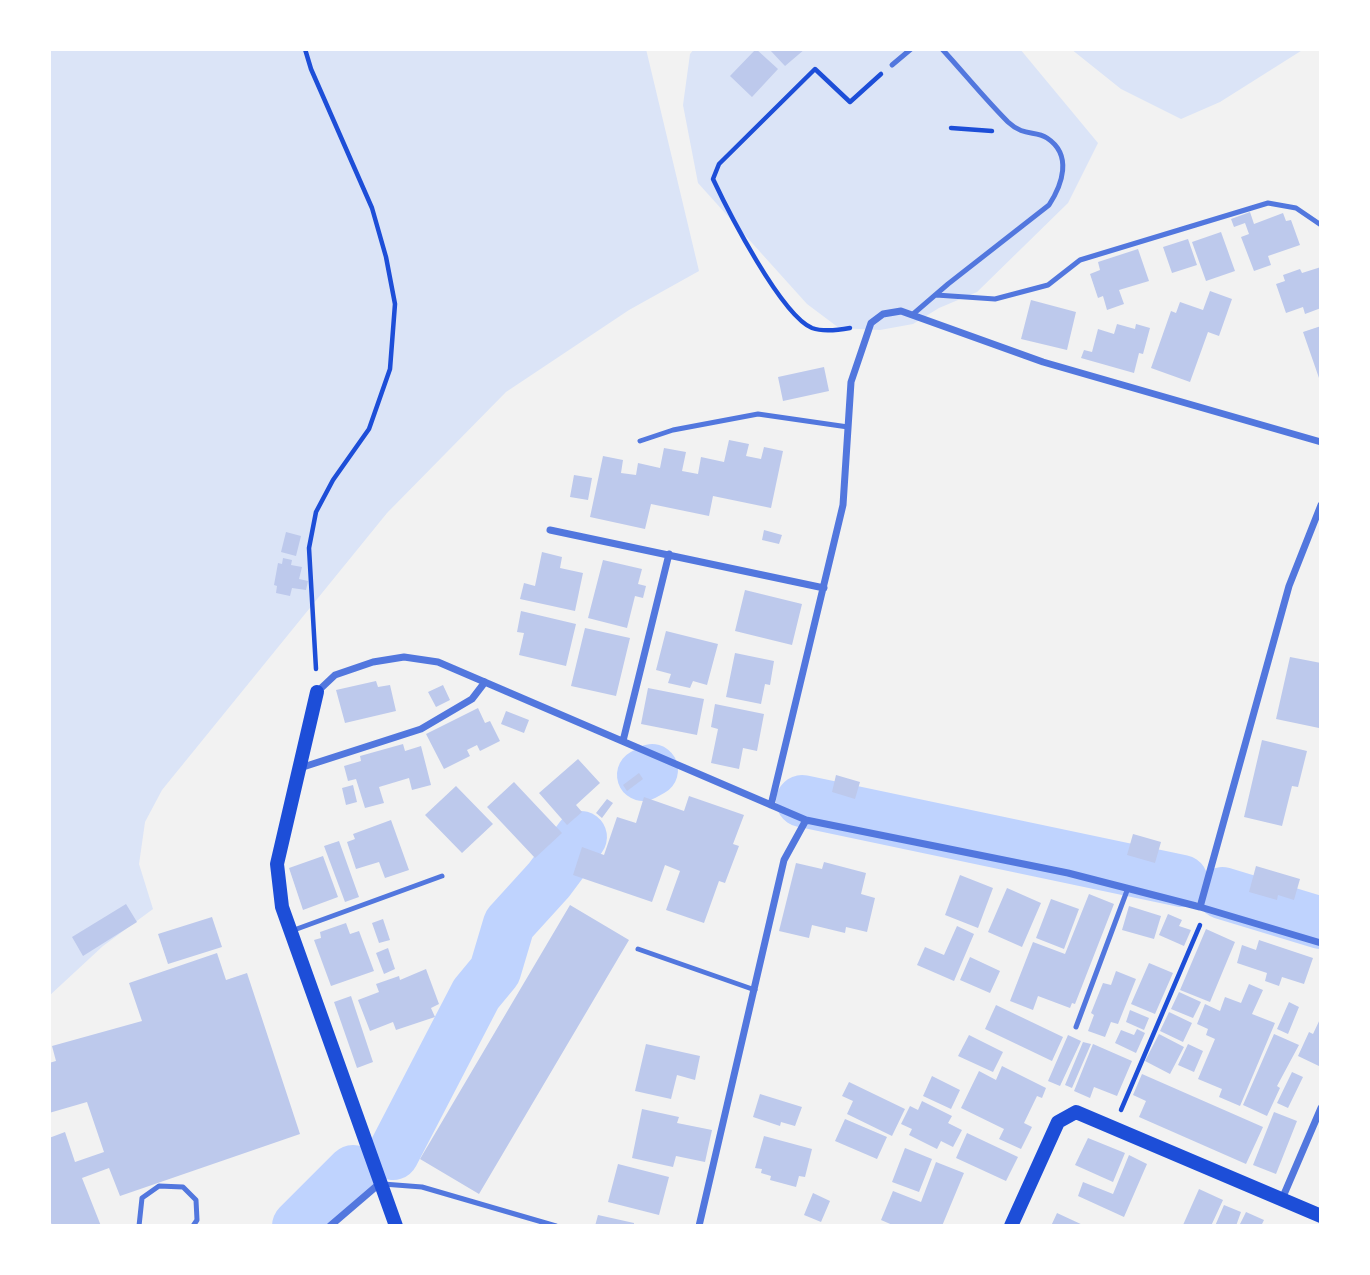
<!DOCTYPE html>
<html>
<head>
<meta charset="utf-8">
<style>
	body { margin:0 }
	#map { position:relative; width:1370px; height:1275px; overflow:hidden; background:#f2f2f2; font-family:"Nunito Sans",sans-serif }
	canvas { display:block }
	.frame { position:absolute; inset:0; border:51px solid #fff; pointer-events:none }
</style>
</head>
<body>
<div id="map">
<canvas width="1370" height="1275"></canvas>
<div class="frame"></div>
</div>
<script>
const context = document.querySelector('canvas').getContext('2d');
context.lineJoin = 'round';
function fill(path, color) {
  context.fillStyle = color;
  context.fill(path, 'evenodd');
}
function stroke(path, color, width, dash) {
  context.strokeStyle = color;
  context.lineWidth = width;
  context.lineCap = dash ? 'butt' : 'round';
  context.setLineDash(dash || []);
  context.stroke(path);
}
const green = new Path2D(`
	M49 49H646L699 271 629 310 506 392 387 513 162 790 145 822 139 864 153 909 103 946 49 996Z
	M694 49H1020L1098 143 1068 203 977 292 939 308 913 324 880 330 839 328 807 304 698 183 683 105 690 54Z
	M1071 49H1304L1220 102 1181 119 1121 89Z`);
const river = new Path2D(`
	M643 775 652 770
	M802 801 1182 881
	M1222 893 1321 923
	M393 1154 476 994 495 971 509 924 549 880 581 837
	M298 1226 353 1171`);
const building = new Path2D(`
	M756 49 778 69 752 97 730 76Z
	M772 49H805L785 66 770 50Z
	M1250 212 1254 224 1283 213 1286 221 1291 220 1300 245 1268 256 1271 265 1254 271 1241 237 1249 234 1245 223 1234 227 1231 219Z
	M1221 232 1235 271 1206 281 1192 242Z
	M1188 239 1197 265 1172 273 1163 247Z
	M1138 249 1149 281 1119 290 1124 304 1107 310 1103 296 1098 298 1090 274 1100 270 1098 262Z
	M1321 267V308L1305 314 1303 307 1286 313 1276 284 1285 281 1283 275 1300 269 1302 273Z
	M1210 291 1232 299 1219 336 1208 332 1190 382 1151 368 1171 311 1176 313 1180 302 1203 310Z
	M1031 300 1076 312 1067 350 1021 339Z
	M1117 324 1135 329 1136 324 1150 328 1143 354 1139 353 1134 373 1081 358 1084 350 1092 352 1098 329 1114 334Z
	M1321 326V377L1319 378 1303 332Z
	M824 367 829 391 783 401 778 377Z
	M729 440 749 444 746 456 761 459 764 447 783 451 771 508 713 496 709 516 651 504 645 529 590 517 603 456 623 460 621 473 636 475 638 463 660 468 664 448 686 452 682 471 698 474 701 457 724 462Z
	M574 475 592 478 588 500 570 497Z
	M764 530 782 535 779 544 762 540Z
	M286 532 301 536 296 556 281 552Z
	M542 552 562 557 560 568 583 573 575 611 520 599 524 583 535 586Z
	M283 558 292 560 291 565 302 567 299 579 308 581 306 590 292 588 290 596 276 593 277 586 274 585 278 563 282 564Z
	M603 560 642 569 638 584 646 586 643 598 635 596 627 628 588 618Z
	M745 590 802 604 792 645 735 631Z
	M521 611 576 624 566 666 519 655 524 633 517 632Z
	M585 628 630 638 616 696 571 686Z
	M666 631 718 644 707 685 693 681 690 688 668 683 671 674 656 670Z
	M735 653 774 661 770 685 765 684 761 704 726 697Z
	M1290 657 1321 663 1319 728 1276 719Z
	M376 681 378 687 390 685 396 711 345 723 336 690Z
	M443 685 450 700 436 707 428 692Z
	M648 688 704 699 697 735 641 724Z
	M715 704 764 714 757 751 743 748 739 769 711 763 718 729 711 727Z
	M478 708 485 723 490 721 500 741 480 751 477 745 467 750 470 756 444 769 426 734Z
	M506 711 529 720 524 733 501 724Z
	M1262 740 1307 751 1298 787 1292 786 1282 826 1244 817Z
	M403 744 405 751 421 746 431 785 412 790 409 778 379 787 384 803 365 808 356 779 348 781 344 766 361 761 360 756Z
	M578 759 600 783 576 805 582 812 567 825 539 793Z
	M639 773 643 779 627 791 623 785Z
	M836 775 860 782 855 799 832 792Z
	M514 782 562 833 535 858 487 807Z
	M353 785 357 802 346 805 342 788Z
	M456 786 493 824 462 853 425 815Z
	M689 796 744 815 733 844 739 846 725 883 719 881 704 923 666 910 680 871 665 865 652 902 573 875 582 847 604 855 617 817 636 823 644 797 684 811Z
	M607 799 613 803 602 818 596 813Z
	M391 820 409 870 385 878 379 862 356 869 347 842 355 839 353 834Z
	M1133 834 1161 842 1155 863 1127 855Z
	M339 841 359 897 345 902 324 846Z
	M323 856 338 897 303 910 289 868Z
	M824 862 866 873 861 894 875 898 867 932 846 927 845 933 812 925 809 938 779 931 796 863 822 869Z
	M1256 866 1300 879 1294 900 1278 895 1277 900 1249 892Z
	M960 875 993 888 978 928 945 915Z
	M1007 888 1041 903 1022 947 988 932Z
	M1089 894 1114 904 1075 1004 1072 1003 1070 1008 1038 996 1033 1010 1010 1001 1033 942 1065 954Z
	M1051 899 1079 909 1064 949 1036 938Z
	M126 904 137 922 83 956 72 937Z
	M570 905 629 940 479 1194 420 1159Z
	M1129 906 1161 916 1154 939 1122 930Z
	M1168 914 1182 920 1179 926 1191 930 1184 946 1159 935Z
	M212 917 222 947 168 964 158 934Z
	M383 919 390 940 379 943 372 923Z
	M346 923 350 934 359 931 374 971 331 986 314 940 321 938 320 932Z
	M957 926 974 934 954 981 917 965 925 947 944 955Z
	M1206 929 1235 942 1210 1002 1180 990Z
	M1259 940 1313 958 1304 984 1282 977 1279 986 1265 981 1267 973 1237 963 1242 945 1256 950Z
	M388 948 395 969 384 974 376 953Z
	M217 953 226 980 247 973 300 1134 120 1196 109 1168 82 1178 101 1226H52L49 1216V1138L65 1132 75 1162 104 1152 87 1102 49 1113V1063L56 1061 52 1046 142 1021 129 983Z
	M970 957 1000 971 990 993 960 980Z
	M1149 963 1173 973 1155 1014 1131 1004Z
	M426 969 439 1004 431 1008 435 1017 396 1030 393 1022 370 1031 358 1000 379 992 376 984 399 976 400 980Z
	M1116 971 1136 979 1118 1024 1111 1022 1105 1037 1088 1031 1094 1015 1091 1013 1103 983 1111 985Z
	M1249 984 1263 990 1252 1014 1275 1023 1240 1106 1219 1097 1222 1089 1198 1079 1215 1039 1206 1035 1208 1029 1197 1024 1205 1004 1220 1011 1225 997 1241 1003Z
	M1179 992 1201 1002 1193 1018 1171 1009Z
	M351 996 373 1062 357 1068 334 1002Z
	M1289 1002 1299 1007 1288 1034 1277 1029Z
	M996 1005 1063 1037 1052 1061 985 1029Z
	M1130 1010 1149 1018 1144 1030 1126 1022Z
	M1169 1012 1192 1023 1183 1042 1160 1031Z
	M1321 1017V1067L1298 1056 1309 1032 1313 1034Z
	M1137 1029 1145 1033 1136 1053 1115 1043 1121 1030 1134 1035Z
	M1159 1034 1184 1047 1170 1074 1145 1061Z
	M1274 1034 1299 1045 1277 1086 1280 1088 1267 1116 1243 1105Z
	M969 1035 1003 1052 993 1072 958 1056Z
	M1068 1035 1081 1041 1060 1086 1048 1081Z
	M1083 1042 1091 1044 1072 1088 1065 1085Z
	M646 1044 700 1056 695 1080 677 1075 671 1099 635 1091Z
	M1093 1044 1132 1061 1117 1096 1094 1087 1090 1098 1074 1091Z
	M1188 1044 1203 1051 1194 1072 1178 1065Z
	M1002 1066 1046 1088 1042 1098 1037 1096 1024 1123 1032 1127 1021 1149 999 1139 1004 1129 961 1108 979 1071 996 1080Z
	M1292 1072 1303 1077 1288 1108 1277 1103Z
	M1142 1074 1263 1127 1246 1164 1139 1117 1146 1101 1133 1095Z
	M932 1076 960 1090 951 1109 923 1096Z
	M849 1082 905 1109 892 1136 847 1114 853 1101 842 1096Z
	M760 1094 802 1107 795 1126 781 1122 780 1126 753 1117Z
	M922 1101 952 1116 948 1123 962 1130 953 1147 941 1141 937 1149 909 1135 912 1129 901 1124 910 1106 918 1110Z
	M642 1109 679 1117 677 1123 712 1130 705 1162 676 1156 673 1167 632 1158Z
	M1274 1112 1297 1121 1276 1174 1253 1165Z
	M845 1119 887 1137 877 1159 835 1141Z
	M967 1133 1018 1157 1006 1181 956 1158Z
	M764 1136 812 1149 805 1177 799 1176 796 1187 770 1180 771 1176 761 1173 762 1169 755 1168Z
	M1088 1138 1125 1153 1113 1182 1075 1165Z
	M905 1148 932 1159 919 1192 892 1182Z
	M1129 1155 1147 1164 1124 1217 1078 1196 1083 1182 1113 1194Z
	M936 1162 964 1173 942 1226H895L881 1220 893 1191 921 1202Z
	M618 1164 669 1177 659 1215 608 1202Z
	M1199 1189 1223 1200 1211 1226H1186L1183 1225Z
	M813 1193 830 1201 821 1222 804 1215Z
	M1224 1205 1241 1212 1236 1226H1215Z
	M1246 1212 1264 1220 1261 1226H1239Z
	M1057 1213 1085 1226H1051Z
	M598 1215 634 1223V1226H595Z`);
const path = new Path2D(`
	M305 49 311 69 372 208 386 257 395 304 390 369 369 429 333 480 316 512 309 548 316 669
	M951 128 992 131
	M850 328C839 330 823 332 812 328 781 315 728 211 713 179L719 164 815 69 850 102 881 74
	M1121 1110 1200 925`);
const service = new Path2D(`
	M892 65 911 49
	M936 295 995 299 1048 285 1080 260 1268 203 1296 208 1321 225
	M912 315 948 284 1049 205C1062 185 1073 155 1047 138 1035 130 1024 137 1008 122 985 99 964 73 942 49
	M640 441 673 430 758 414 848 427
	M294 930 442 876
	M638 949 755 990
	M1076 1027 1128 888
	M383 1184 422 1187 556 1226
	M139 1226 142 1198 159 1186 183 1187 196 1200 197 1220 193 1226`);
const minor = new Path2D(`
	M550 530 824 588
	M317 692 335 675 373 662 404 657 438 662 806 820 1068 873 1200 907 1321 943
	M623 741 669 554
	M300 768 421 729 472 699 485 682
	M771 805 843 505 851 382 871 323 883 314 901 311 1043 362 1321 442
	M1200 907 1289 586 1321 505
	M1282 1199 1321 1108
	M330 1226 379 1184
	M699 1226 784 860 806 820`);
const secondary = new Path2D(`
	M317 692 277 864 282 907 396 1226
	M1011 1226 1058 1122 1076 1112 1321 1216`);
fill(green, '#dbe4f7');
stroke(river, '#bfd3fe', 52);
fill(building, '#bdc9ec');
stroke(path, '#1d4ed8', 4.5);
stroke(service, '#5277de', 5);
stroke(minor, '#5277de', 7);
stroke(secondary, '#1d4ed8', 14);
</script>
</body>
</html>
